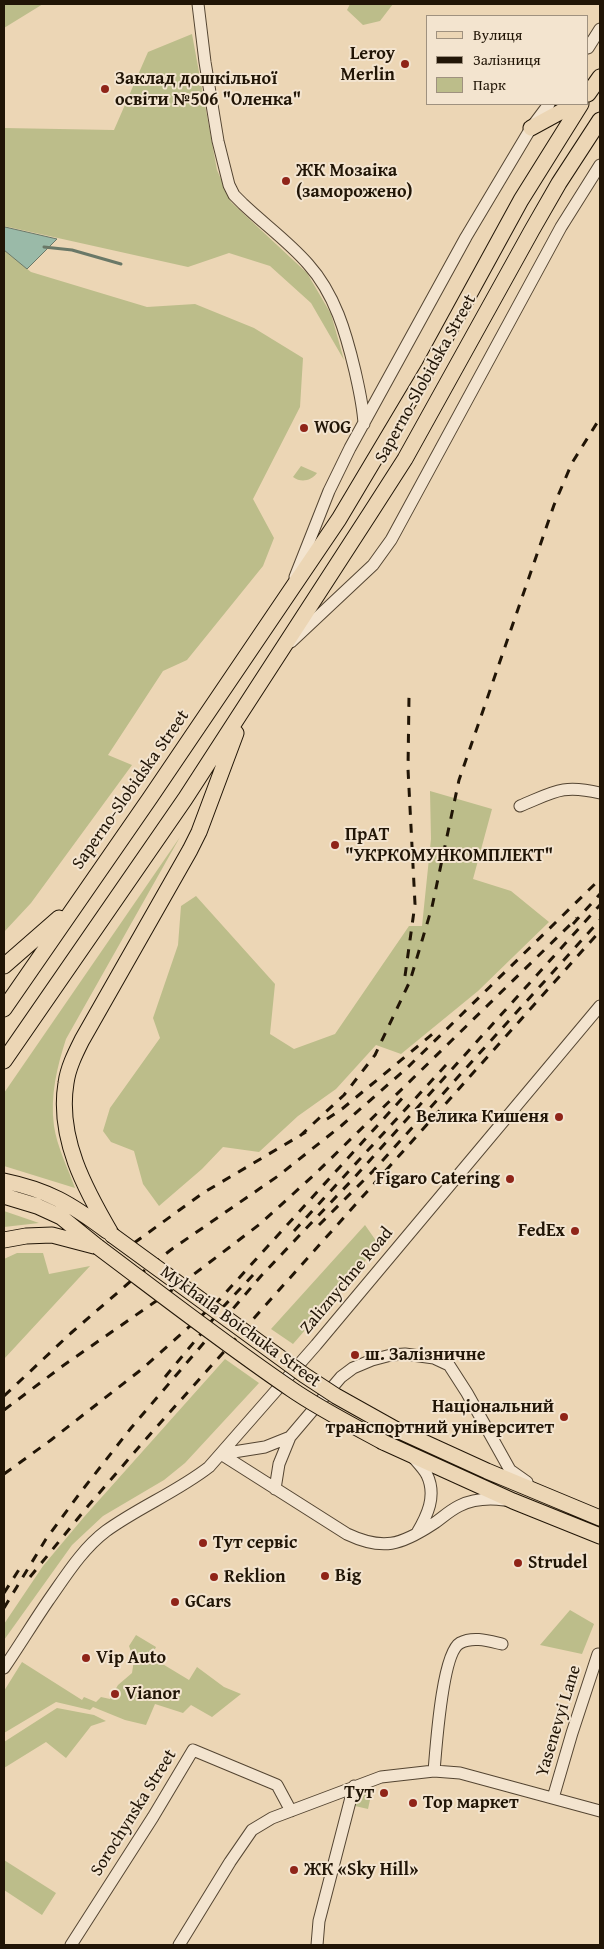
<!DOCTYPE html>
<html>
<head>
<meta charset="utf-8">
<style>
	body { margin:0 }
	#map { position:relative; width:604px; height:1949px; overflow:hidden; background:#ecd6b5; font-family:"Gentium Book Plus",serif }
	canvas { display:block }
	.frame { position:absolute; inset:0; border:5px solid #211506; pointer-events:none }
	.legend { position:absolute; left:426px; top:15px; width:162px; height:90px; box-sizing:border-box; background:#f3e4cf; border:1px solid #9f917f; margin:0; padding:6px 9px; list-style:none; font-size:15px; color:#211506 }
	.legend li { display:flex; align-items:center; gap:10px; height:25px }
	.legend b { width:25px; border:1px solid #9f917f }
</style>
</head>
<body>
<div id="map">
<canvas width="604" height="1949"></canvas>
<div class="frame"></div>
<ul class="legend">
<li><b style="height:6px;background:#ecd6b5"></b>Вулиця</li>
<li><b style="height:6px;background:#211506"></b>Залізниця</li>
<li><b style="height:14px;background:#bcbd8a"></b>Парк</li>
</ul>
</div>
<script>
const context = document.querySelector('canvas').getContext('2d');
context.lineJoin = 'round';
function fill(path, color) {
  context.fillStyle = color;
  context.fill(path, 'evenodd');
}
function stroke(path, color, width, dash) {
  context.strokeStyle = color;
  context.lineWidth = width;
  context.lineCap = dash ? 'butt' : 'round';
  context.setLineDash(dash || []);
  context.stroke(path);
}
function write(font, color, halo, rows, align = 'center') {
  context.font = font + ' "Gentium Book Plus",serif';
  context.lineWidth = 4;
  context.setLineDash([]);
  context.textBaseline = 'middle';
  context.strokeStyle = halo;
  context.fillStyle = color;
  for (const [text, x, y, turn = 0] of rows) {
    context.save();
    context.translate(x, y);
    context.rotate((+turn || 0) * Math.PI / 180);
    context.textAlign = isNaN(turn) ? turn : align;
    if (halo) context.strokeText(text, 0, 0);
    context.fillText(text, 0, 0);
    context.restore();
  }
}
const green = new Path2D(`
	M4 4H43L4 28Z
	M350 4H393L380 21 363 25 347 10Z
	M192 34 217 170 231 202 307 273 331 314 344 360 311 303 270 266 229 253 188 267 4 226V128L114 130 148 52Z
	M4 250 31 272 147 307 195 304 254 328 303 358 300 407 253 499 274 538 263 566 187 660 163 671 108 755 132 765 31 903 4 932Z
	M301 466 317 473C311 481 301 483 293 477Z
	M430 791 492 809 473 879 511 891 549 922 478 991 401 1054 376 1045 336 1089 298 1116 259 1152 223 1147 202 1169 159 1206 143 1184 134 1151 111 1142 103 1131 110 1108 160 1038 153 1018 178 945 181 906 196 896 275 984 270 1034 294 1049 335 1034 409 926H422L431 839Z
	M180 837 66 1039C57 1067 50 1095 54 1126 57 1147 68 1168 75 1188L4 1166V1093Z
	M4 1211 39 1223 4 1227Z
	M365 1225 379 1245 293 1344 271 1329Z
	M17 1253H43L49 1274 90 1266 4 1359V1259Z
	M225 1359 259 1383 185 1463 164 1480 103 1516 72 1545 4 1640V1624L43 1566 84 1517Z
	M570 1610 594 1624 582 1654 540 1645Z
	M136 1635 156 1647 151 1657 189 1680 197 1667 224 1687 241 1694 212 1717 191 1705 183 1713 155 1704 146 1725 125 1720 93 1707 90 1710 56 1702 4 1733V1691L22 1662 82 1700 84 1697 96 1702 101 1697 110 1699 118 1685 132 1673 134 1660 129 1646Z
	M57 1708 94 1715 106 1721 91 1726 66 1758 46 1742 4 1768V1742Z
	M373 1786 368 1809 355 1806 359 1791Z
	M4 1860 56 1893 42 1915 4 1890Z`);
const water = new Path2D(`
	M4 226 5 227 57 239 27 269 4 250Z`);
const stream = new Path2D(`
	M44 247 72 250 121 264`);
const minor = new Path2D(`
	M198 4 205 62 218 141 229 185 234 195 243 204C264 224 289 242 308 264 335 294 346 333 355 371 359 389 363 405 364 424
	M588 48 600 29
	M295 577 329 491 350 448 466 237 531 128 549 104
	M291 642 373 565 391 540 561 227 600 165
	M520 806C554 792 562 784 600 793
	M221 1454 347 1534C383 1551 401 1545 433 1524 442 1518 449 1511 459 1506 473 1499 489 1498 504 1500
	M221 1454 265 1447 290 1437
	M412 1456C417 1462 424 1469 427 1475 437 1496 427 1516 417 1533
	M275 1489 279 1464 290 1437 341 1377 353 1368 372 1360 391 1355 405 1354 434 1358 449 1365 467 1393 510 1470 527 1482
	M4 1668C19 1646 33 1623 48 1601 65 1577 82 1549 106 1531 139 1507 177 1492 209 1467L316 1345 600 1006
	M434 1771C436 1749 442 1653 460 1643 473 1636 489 1641 502 1644
	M553 1798 572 1733 598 1654
	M71 1945 153 1817 193 1750 277 1785 291 1811
	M179 1945 230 1862 252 1830 272 1818 381 1777 434 1771 460 1773 600 1811
	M317 1945 319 1921 354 1786`);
const major = new Path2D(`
	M588 94 600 77
	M531 128 575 104
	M4 966 59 918
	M4 1009 150 798 339 519 429 368 521 200 581 104
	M4 1061 185 799 371 512 405 459 532 230 559 183 600 120
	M4 1181C48 1190 71 1204 107 1231
	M4 1196 37 1206 61 1217 98 1247
	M112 1235C85 1189 57 1138 66 1083 68 1068 75 1054 82 1040L190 850 199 832 236 733
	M4 1240 26 1236 52 1235 94 1246
	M395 1429 487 1471 600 1518
	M383 1442 513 1501 600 1536`);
const rail = new Path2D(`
	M573 924 600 894
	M405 976 415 904 408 769 409 696
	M327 1119 342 1109 436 1031
	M300 1136 344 1095 375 1055 410 981 432 907 459 780 554 505 572 463 600 418
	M319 1225 373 1171 600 920
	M294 1231 446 1065
	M134 1243 203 1193 306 1132
	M165 1377 224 1306 253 1275
	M4 1396 71 1333 131 1281 172 1249 278 1176 341 1126 408 1067 600 879
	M4 1410 64 1365 185 1281 260 1224 315 1174 577 918
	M4 1474 51 1440 142 1369 219 1300 407 1093
	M30 1577 88 1506 145 1440 600 931
	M4 1593 20 1568
	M4 1608 46 1539 80 1493 131 1428 261 1276 353 1179 600 905`);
const majorBridge = new Path2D(`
	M112 1235 304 1375 336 1396 395 1429
	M98 1247C162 1295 225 1344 291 1389 320 1409 352 1425 383 1442`);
const markers = [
	[405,64,5,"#8f2418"],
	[105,89,5,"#8f2418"],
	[286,181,5,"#8f2418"],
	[304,428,5,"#8f2418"],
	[335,845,5,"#8f2418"],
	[559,1117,5,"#8f2418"],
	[510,1179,5,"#8f2418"],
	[575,1231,5,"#8f2418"],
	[355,1355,5,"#8f2418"],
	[564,1417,5,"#8f2418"],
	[203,1543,5,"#8f2418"],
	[518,1563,5,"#8f2418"],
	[325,1576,5,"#8f2418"],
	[214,1577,5,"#8f2418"],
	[175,1602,5,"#8f2418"],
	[86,1658,5,"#8f2418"],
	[115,1694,5,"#8f2418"],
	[384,1793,5,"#8f2418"],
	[413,1803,5,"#8f2418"],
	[294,1870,5,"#8f2418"]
];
const poiNames = [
	["Leroy",395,54,"right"],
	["Merlin",395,75,"right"],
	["Заклад дошкільної",115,79],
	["освіти №506 \"Оленка\"",115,100],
	["ЖК Мозаіка",296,171],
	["(заморожено)",296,192],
	["WOG",314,428],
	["ПрАТ",345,835],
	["\"УКРКОМУНКОМПЛЕКТ\"",345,856],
	["Велика Кишеня",549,1117,"right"],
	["Figaro Catering",500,1179,"right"],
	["FedEx",565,1231,"right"],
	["ш. Залізничне",365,1355],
	["Національний",554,1407,"right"],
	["транспортний університет",554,1428,"right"],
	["Тут сервіс",213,1543],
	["Strudel",528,1563],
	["Big",335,1576],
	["Reklion",224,1577],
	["GCars",185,1602],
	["Vip Auto",96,1658],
	["Vianor",125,1694],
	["Тут",374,1793,"right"],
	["Top маркет",423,1803],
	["ЖК «Sky Hill»",304,1870]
];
const streetNames = [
	["Saperno-Slobidska Street",426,379,-61],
	["Saperno-Slobidska Street",131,790,-55],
	["Zaliznychne Road",347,1281,-50],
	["Mykhaila Boichuka Street",240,1327,36],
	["Yasenevyi Lane",559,1721,-73],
	["Sorochynska Street",134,1813,-58]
];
fill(green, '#bcbd8a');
fill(water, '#9abaa8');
stroke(water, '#6a7867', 1);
stroke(stream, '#6a7867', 3);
stroke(minor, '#544532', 13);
stroke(major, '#211506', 17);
stroke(minor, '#f3e4cf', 11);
stroke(major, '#ecd6b5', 15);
stroke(rail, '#211506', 3, [9, 9]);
stroke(majorBridge, '#211506', 17, []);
stroke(majorBridge, '#ecd6b5', 15);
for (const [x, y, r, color] of markers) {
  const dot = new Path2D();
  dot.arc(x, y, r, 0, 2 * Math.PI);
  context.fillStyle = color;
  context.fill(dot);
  stroke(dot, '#f3e4cf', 2);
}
write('bold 18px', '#211506', '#f3e4cf', poiNames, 'left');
write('18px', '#211506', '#f3e4cf', streetNames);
</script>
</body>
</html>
